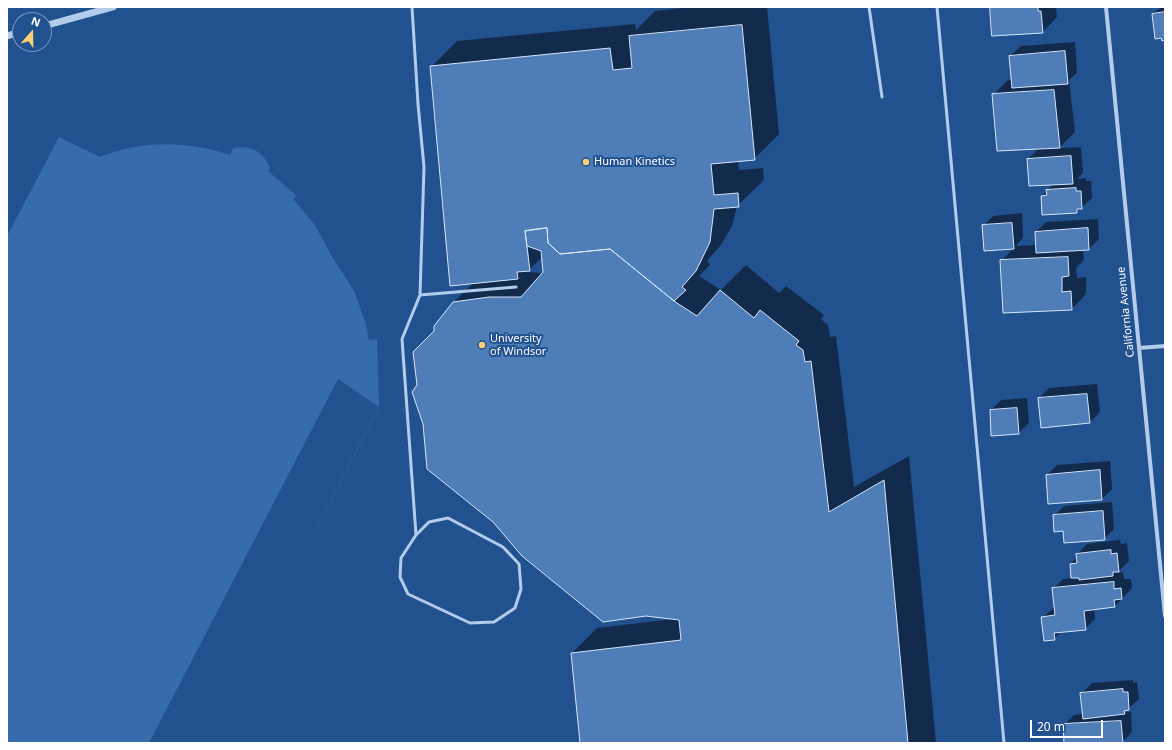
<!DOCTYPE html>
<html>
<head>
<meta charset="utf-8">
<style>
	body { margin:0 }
	#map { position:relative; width:1172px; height:750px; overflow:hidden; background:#22518f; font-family:"Noto Sans",sans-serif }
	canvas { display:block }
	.frame { position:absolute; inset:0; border:8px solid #fff; pointer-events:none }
	.north { position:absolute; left:12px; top:12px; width:40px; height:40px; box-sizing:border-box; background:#22518f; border:1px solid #7a97bc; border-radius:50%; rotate:20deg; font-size:11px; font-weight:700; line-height:16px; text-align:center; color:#fff }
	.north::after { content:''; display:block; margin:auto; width:14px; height:18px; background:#f8d274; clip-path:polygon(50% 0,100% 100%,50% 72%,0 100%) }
	.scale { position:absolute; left:1030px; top:720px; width:73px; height:18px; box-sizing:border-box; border:2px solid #fff; border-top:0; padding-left:5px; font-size:12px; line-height:14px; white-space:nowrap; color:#fff; -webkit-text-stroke:3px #22518f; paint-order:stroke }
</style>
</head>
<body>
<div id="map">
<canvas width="1172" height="750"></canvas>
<div class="frame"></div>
<div class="north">N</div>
<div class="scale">20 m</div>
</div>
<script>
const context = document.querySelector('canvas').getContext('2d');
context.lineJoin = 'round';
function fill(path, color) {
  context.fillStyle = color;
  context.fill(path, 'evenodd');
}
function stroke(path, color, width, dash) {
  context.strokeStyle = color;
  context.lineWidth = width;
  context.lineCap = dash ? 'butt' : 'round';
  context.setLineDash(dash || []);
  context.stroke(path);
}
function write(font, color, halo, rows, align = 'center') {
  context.font = font + ' "Noto Sans",sans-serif';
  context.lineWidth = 4;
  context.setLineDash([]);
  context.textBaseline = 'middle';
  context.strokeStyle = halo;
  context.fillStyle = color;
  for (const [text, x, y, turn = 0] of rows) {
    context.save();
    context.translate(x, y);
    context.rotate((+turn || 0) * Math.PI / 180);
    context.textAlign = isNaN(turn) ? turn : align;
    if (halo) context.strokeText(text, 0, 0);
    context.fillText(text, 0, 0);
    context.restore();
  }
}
const green = new Path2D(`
	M59 137 100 157C144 140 186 141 230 155L233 148C251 145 263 151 270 168L268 171 296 195 294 200 315 225 331 255 354 291 366 324 369 340 377 339 379 408 206 743 379 407 338 379 149 743H7V236Z`);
const shadow = new Path2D(`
	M694 7H767L779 134 754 159 738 161 739 170 763 168 764 180 737 206 732 226 721 245 707 261 710 265 699 276 721 290 746 265 779 293 786 286 824 315 821 319 828 325 830 337 836 336 854 487 909 456 936 743H581L572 653 597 628 673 619 494 521 424 423 418 386 435 331 454 302 474 282 431 67 457 41 635 24 636 30 655 11ZM525 241H527L529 256H527ZM542 257 544 273 523 272 529 270Z
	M991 7H1056L1057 17 1043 32Z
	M1161 7H1165V39L1153 14Z
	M1075 42 1077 73 1069 80 1075 132 1059 148 1081 147 1083 173 1077 179 1086 178V181H1091L1092 198 1077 212 1042 196 1053 184 1028 159 1039 148 993 95 1008 80H1012L1010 56 1021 46Z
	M1022 213 1023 238 1016 246 1036 245V232L1046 222 1098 219 1099 239 1089 249H1083L1084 260 1076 268 1077 278 1086 277V294L1072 309 1001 261 1014 248 983 226 993 216Z
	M1097 384 1100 412 1090 422 1039 398 1049 388Z
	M1027 398 1029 423 1019 433 991 410 1001 400Z
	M1110 461 1112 489 1102 499 1047 475 1057 465Z
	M1112 502 1114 529 1104 539 1064 530 1054 516 1064 506Z
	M1120 540 1121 544 1127 543 1129 561 1117 573 1123 572 1124 579H1131L1132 588 1115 606 1094 609 1095 619 1085 629 1062 631 1054 639 1043 617 1055 607 1053 589 1063 579 1072 578 1071 564 1077 557V554L1087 544Z
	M1133 680V683L1137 682 1139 699 1125 712H1131L1132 732 1122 742 1065 743 1064 725 1074 715 1084 714 1082 693 1092 683Z`);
const building = new Path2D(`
	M990 7H1038V11H1041L1043 33 992 36Z
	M1165 12V40L1162 41 1161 38 1155 39 1152 14Z
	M742 25 755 160 711 164 714 195 738 193 739 207 714 209 710 242 696 271 682 287 686 290 674 301 610 249 560 254 548 243 547 228 525 231 530 271 517 272 518 279 450 286 430 66 610 48 613 70 632 68 629 36Z
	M1065 51 1068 84 1012 88 1009 56Z
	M1054 90 1060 148 997 151 992 94Z
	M1071 156 1073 184 1029 186 1027 159Z
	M1076 188V191H1081L1082 209H1077V213L1042 215 1041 196 1047 195 1046 190Z
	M1012 223 1014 249 984 251 982 225Z
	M547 228 548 243 560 254 610 249 674 301 697 316 720 290 754 318 760 310 799 341 796 345 803 350 805 362 811 361 829 512 884 480 908 743H580L571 653 681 640 679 620 646 616 603 622 522 556 493 522 427 469 423 424 412 392 417 385 413 352 434 331V326L453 302 489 297H521L543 272 541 251 527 246 525 231Z
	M1088 228 1089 250 1036 253 1035 232Z
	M1068 257 1069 276 1062 277V292L1071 291 1072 310 1003 313 1000 260Z
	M1087 394 1090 423 1041 428 1038 398Z
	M1017 408 1019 434 991 436 990 410Z
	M1100 470 1102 500 1048 504 1046 475Z
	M1103 511 1105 540 1064 543 1063 531 1054 532 1053 515Z
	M1111 550V554L1117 553 1119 572H1113V576L1079 580V578H1071L1070 564 1077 563 1076 554Z
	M1114 582V589L1121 588 1122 599 1114 600 1115 607 1084 611 1086 630 1054 633 1055 640 1044 641 1041 617 1055 615 1052 588Z
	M1123 689V692H1128L1129 710 1124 711 1125 714 1083 719 1080 693Z
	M1121 721 1123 743H1064L1063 724Z`);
const service = new Path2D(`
	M412 7 418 104 424 167 420 295 402 339 416 535
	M869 7 882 97
	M937 7 1004 743
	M420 295 516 287
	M448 518 503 547 519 564 521 589 515 608 494 622 470 623 408 594 400 577 401 558 416 535 429 522Z`);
const minor = new Path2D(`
	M1106 7 1165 616
	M1139 348 1165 346`);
const tertiary = new Path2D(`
	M44 26 113 7
	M7 36 20 32`);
const markers = [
	[586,162,4,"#f8d274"],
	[482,345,4,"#f8d274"]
];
const poiNames = [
	["Human Kinetics",594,162],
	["University",490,339],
	["of Windsor",490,352]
];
const streetNames = [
	["California Avenue",1126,312,-96]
];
fill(green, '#366bac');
fill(shadow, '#0007');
fill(building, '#4f7db8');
stroke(building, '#d7e6f9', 1);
stroke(service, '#b2ccec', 3);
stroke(minor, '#b2ccec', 4);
stroke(tertiary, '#b2ccec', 7);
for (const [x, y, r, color] of markers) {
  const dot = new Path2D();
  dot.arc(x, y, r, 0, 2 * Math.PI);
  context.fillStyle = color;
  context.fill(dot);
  stroke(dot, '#22518f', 1.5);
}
write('11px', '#fff', '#22518f', poiNames, 'left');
write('11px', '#fff', '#22518f', streetNames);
</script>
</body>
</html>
